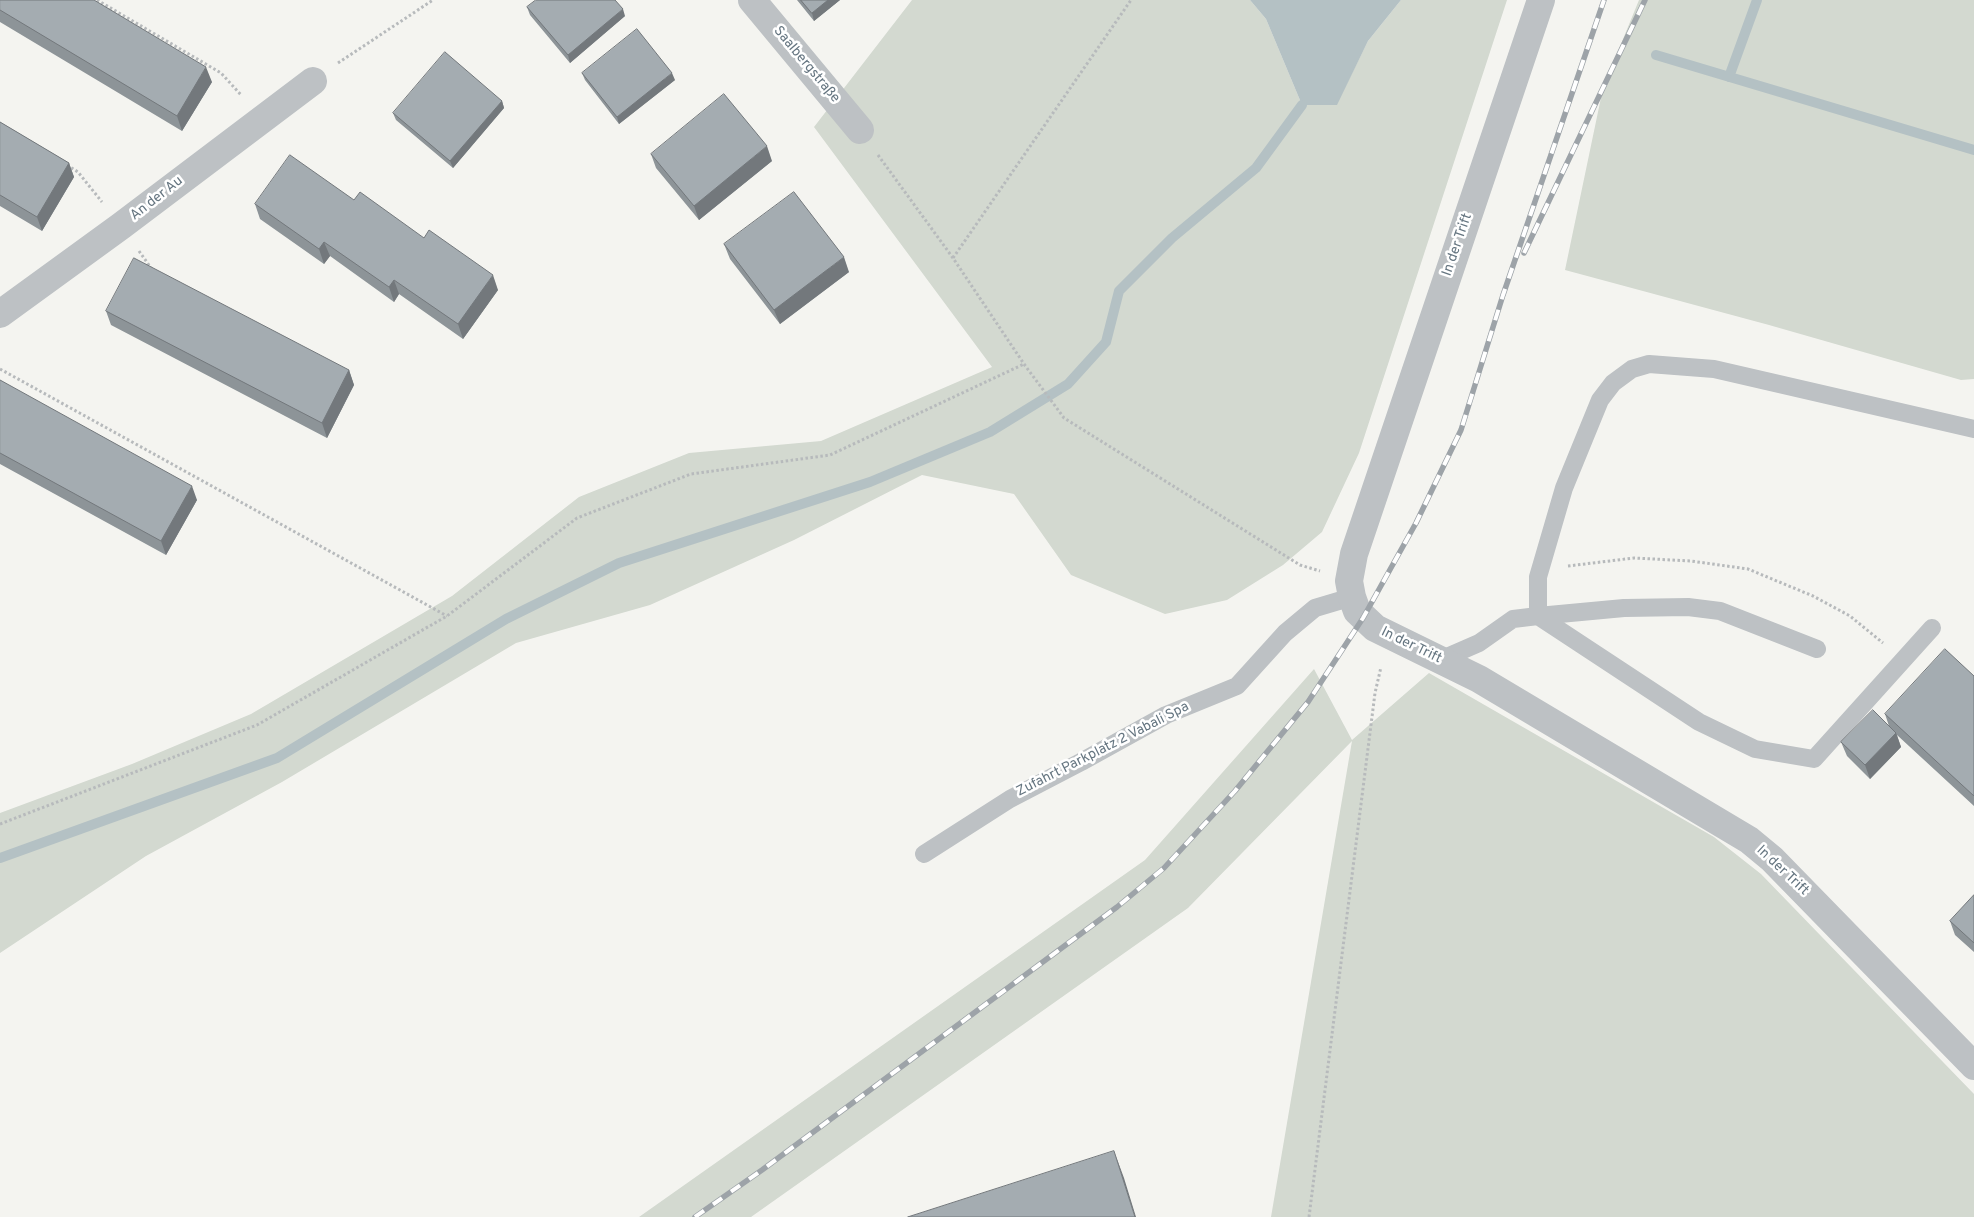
<!DOCTYPE html>
<html>
<head>
<meta charset="utf-8">
<style>
	body { margin:0 }
	canvas { display:block; background:#f4f4f0 }
</style>
</head>
<body>
<canvas width="1974" height="1217"></canvas>
<script>
const context = document.querySelector('canvas').getContext('2d');
context.lineJoin = 'round';
function fill(path, color) {
  context.fillStyle = color;
  context.fill(path, 'evenodd');
}
function stroke(path, color, width, dash) {
  context.strokeStyle = color;
  context.lineWidth = width;
  context.lineCap = dash ? 'butt' : 'round';
  context.setLineDash(dash || []);
  context.stroke(path);
}
function write(font, color, halo, rows, align = 'center') {
  context.font = font + ' Overpass,sans-serif';
  context.lineWidth = 5;
  context.setLineDash([]);
  context.textBaseline = 'middle';
  context.strokeStyle = halo;
  context.fillStyle = color;
  for (const [text, x, y, turn = 0] of rows) {
    context.save();
    context.translate(x, y);
    context.rotate((+turn || 0) * Math.PI / 180);
    context.textAlign = isNaN(turn) ? turn : align;
    if (halo) context.strokeText(text, 0, 0);
    context.fillText(text, 0, 0);
    context.restore();
  }
}
const green = new Path2D(`
	M912 0H1250L1266 19 1302 105H1336L1368 41 1401 0H1507L1359 453 1322 532 1283 565 1227 600 1165 614 1071 575 1014 494 922 475 794 540 650 605 516 643 282 782 146 856 0 953V813L132 764 251 714 452 596 579 497 689 453 821 441 992 367 814 127Z
	M1639 0H1974V379L1961 380 1769 325 1565 270 1603 88Z
	M1314 669 1352 740 1429 673 1714 837 1761 874 1974 1094V1217H1271L1352 741 1188 908 751 1217H639L1145 860Z`);
const water = new Path2D(`
	M1250 0H1401L1368 41 1337 105H1302L1266 19Z`);
const stream = new Path2D(`
	M1656 55 1974 150
	M1729 77 1757 0
	M0 858 277 758 506 619 619 563 870 482 990 432 1068 384 1106 342 1119 291 1172 238 1256 168 1302 105`);
const path = new Path2D(`
	M97 0 221 73 242 96
	M338 63 433 0
	M878 155 953 258 1024 364 1064 418 1300 565 1320 571
	M67 165 78 172 102 202
	M139 251 151 268
	M953 258 1131 0
	M0 369 447 616
	M1568 566 1634 558 1691 561 1748 569 1813 596 1850 616 1883 643
	M0 824 257 725 447 616 577 518 691 474 830 455 1024 364
	M1309 1217 1375 693 1381 667`);
const lane = new Path2D(`
	M1817 649 1720 611 1688 607 1624 608 1538 616V577L1564 488 1600 400 1613 383 1632 369 1649 364 1714 369 1974 429
	M1440 660 1479 643 1513 619 1538 616 1699 722 1755 749 1814 759 1932 628
	M924 854 1010 799 1081 762 1166 715 1237 686 1285 633 1315 608 1352 597`);
const street = new Path2D(`
	M752 0 860 130
	M1541 0 1354 554 1349 581 1352 597 1357 611 1375 628 1479 679 1749 840 1772 859 1974 1066
	M0 314 121 226 313 81`);
const rail = new Path2D(`
	M1524 253 1645 0
	M695 1217 762 1170 1117 907 1164 868 1235 791 1308 702 1363 618 1416 523 1461 430 1503 295 1604 0`);
const wall = new Path2D(`
	M0 0 212 82 182 131 0 22Z
	M797 0H840L814 21Z
	M527 7 625 16 570 63 530 15Z
	M582 73 675 80 619 124 585 80Z
	M502 101 504 108 453 168 396 120 393 113Z
	M0 122 69 163 74 177 42 231 0 206Z
	M651 154 772 161 699 220 656 168Z
	M354 200 498 290 463 339 399 294 394 302 330 256 324 264 260 219 255 204Z
	M724 244 849 272 780 324 730 259Z
	M106 311 349 370 354 385 327 438 111 325Z
	M0 380 197 500 166 555 0 464Z
	M1974 676V806L1897 735 1901 747 1870 779 1847 756 1841 742 1889 726 1885 714Z
	M1974 895V952L1955 935 1950 921Z`);
const shadedWall = new Path2D(`
	M828 0H840L814 21 812 13Z
	M623 9 625 16 570 63 568 55Z
	M206 67 212 82 182 131 177 116Z
	M672 73 675 80 619 124 617 117Z
	M502 101 504 108 453 168 450 161Z
	M767 146 772 161 699 220 694 206Z
	M69 163 74 177 42 231 37 217Z
	M324 242 330 256 324 264 319 249Z
	M844 257 849 272 780 324 774 310Z
	M493 275 498 290 463 339 458 324Z
	M394 280 399 294 394 302 389 287Z
	M349 370 354 385 327 438 322 423Z
	M192 486 197 500 166 555 161 541Z
	M1896 733 1901 747 1870 779 1865 765Z
	M1114 1151 1124 1178 1136 1217H1135Z`);
const building = new Path2D(`
	M0 0H94L206 67 177 116 0 10Z
	M536 0H615L623 9 568 55 527 7Z
	M801 0H828L812 13Z
	M637 29 672 73 617 117 582 73Z
	M445 52 502 101 450 161 393 113Z
	M724 94 767 146 694 206 651 154Z
	M0 122 69 163 37 217 0 195Z
	M290 155 354 200 360 192 424 238 429 230 493 275 458 324 394 280 389 287 324 242 319 249 255 204Z
	M794 192 844 257 774 310 724 244Z
	M134 258 349 370 322 423 106 311Z
	M0 380 192 486 161 541 0 453Z
	M1945 649 1974 676V796L1885 714Z
	M1873 710 1896 733 1865 765 1841 742Z
	M1974 895V943L1950 921Z
	M1114 1151 1135 1217H908Z`);
const streetNames = [
	["Saalbergstraße",806,65,50],
	["An der Au",157,199,-38],
	["In der Trift",1458,245,-71],
	["In der Trift",1411,646,26],
	["Zufahrt Parkplatz 2 Vabali Spa",1103,750,-27],
	["In der Trift",1782,871,43]
];
fill(green, '#d3d9d0');
fill(water, '#b4c1c4');
stroke(stream, '#b4c1c4', 10);
stroke(path, '#b7babc', 3, [2.5, 2.5]);
stroke(lane, '#bdc1c4', 18);
stroke(street, '#bdc1c4', 28);
stroke(rail, '#9da3a8', 5.5);
stroke(rail, '#fff', 4, [11]);
fill(wall, '#8d9498');
fill(shadedWall, '#73787c');
fill(building, '#a4acb1');
stroke(building, '#73787c', 1);
write('14px', '#657580', '#fff', streetNames);
</script>
</body>
</html>
